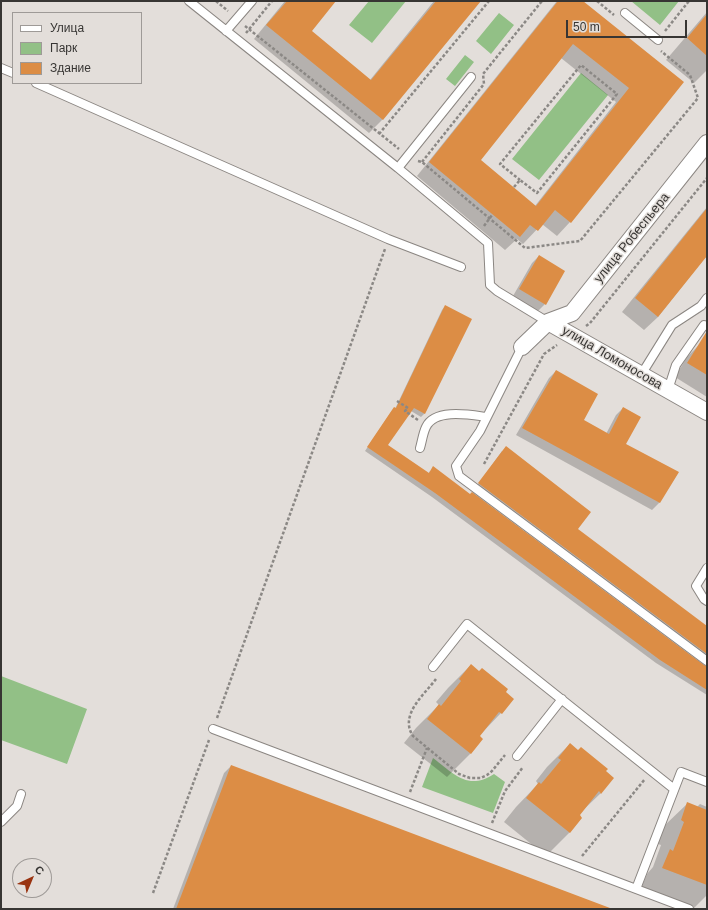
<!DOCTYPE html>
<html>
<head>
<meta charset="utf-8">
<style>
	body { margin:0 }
	#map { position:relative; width:708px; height:910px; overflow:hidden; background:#e3deda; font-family:Arial,sans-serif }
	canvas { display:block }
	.frame { position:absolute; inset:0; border:2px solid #373533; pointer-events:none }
	.legend { position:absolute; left:12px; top:12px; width:130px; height:72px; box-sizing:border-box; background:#e3deda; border:1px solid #9e9a97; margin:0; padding:5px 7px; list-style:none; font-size:12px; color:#373533 }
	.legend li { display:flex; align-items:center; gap:8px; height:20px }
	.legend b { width:20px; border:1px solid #9e9a97 }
	.north { position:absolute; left:12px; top:858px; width:40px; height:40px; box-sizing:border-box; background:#e3deda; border:1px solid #9e9a97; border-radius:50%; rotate:44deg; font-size:11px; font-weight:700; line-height:16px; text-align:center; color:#373533 }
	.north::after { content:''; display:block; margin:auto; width:14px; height:18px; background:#993310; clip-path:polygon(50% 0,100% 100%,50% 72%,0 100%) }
	.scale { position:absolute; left:566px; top:20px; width:121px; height:18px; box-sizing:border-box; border:2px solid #373533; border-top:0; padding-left:5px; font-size:12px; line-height:14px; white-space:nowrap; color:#373533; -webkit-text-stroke:3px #e3deda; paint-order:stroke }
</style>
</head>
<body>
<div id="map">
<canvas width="708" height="910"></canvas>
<div class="frame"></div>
<ul class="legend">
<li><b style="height:5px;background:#fff"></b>Улица</li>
<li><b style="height:11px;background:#92c086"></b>Парк</li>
<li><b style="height:11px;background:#dc8d45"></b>Здание</li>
</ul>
<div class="north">С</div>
<div class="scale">50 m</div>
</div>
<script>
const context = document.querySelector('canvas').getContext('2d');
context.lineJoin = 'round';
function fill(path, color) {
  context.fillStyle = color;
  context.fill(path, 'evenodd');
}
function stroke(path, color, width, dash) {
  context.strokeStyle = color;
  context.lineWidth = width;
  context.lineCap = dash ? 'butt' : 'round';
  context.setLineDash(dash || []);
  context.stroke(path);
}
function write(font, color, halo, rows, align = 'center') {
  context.font = font + ' Arial,sans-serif';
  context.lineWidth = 3;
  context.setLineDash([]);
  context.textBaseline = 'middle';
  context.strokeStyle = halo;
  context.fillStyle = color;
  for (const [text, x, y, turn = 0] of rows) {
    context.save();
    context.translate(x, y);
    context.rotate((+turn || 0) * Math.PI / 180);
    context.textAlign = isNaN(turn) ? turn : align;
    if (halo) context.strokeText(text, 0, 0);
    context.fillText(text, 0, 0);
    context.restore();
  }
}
const green = new Path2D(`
	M369 1H406L372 43 349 25Z
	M631 1H679L660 25Z
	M499 13 514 25 491 54 476 41Z
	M465 55 474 62 455 86 446 79Z
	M581 73 608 95 539 180 512 159Z
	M1 676 87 709 67 764 1 740Z
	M433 758C454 774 468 791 494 774L505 782 493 813 422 787Z`);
const shadow = new Path2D(`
	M285 1H335L310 31 370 80 434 1H480L382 120 369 133 254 39Z
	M557 1H581L682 82 570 222 557 236 542 224 523 244 517 239 505 250 417 176ZM561 58 616 102 535 206 480 160Z
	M707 12V70L694 83 666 60Z
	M707 207V255L658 317 644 330 622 312Z
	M539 256 545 304 538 311 513 296 532 263Z
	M445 306 425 413 421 417 411 411 387 445 428 474 430 471 707 667V695L656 663 432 497 365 451 391 412 395 409 442 310Z
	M700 344 707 348V397L675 377 687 357Z
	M556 371 582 421 606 434 616 415 623 408 625 444 678 473 659 503 652 510 516 435 549 378Z
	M502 451 576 529 707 627V660L476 487Z
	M471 665 501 713 478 737 482 739 470 754 447 777 404 743 416 728 439 705 436 702 448 688Z
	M570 744 601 793 578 815 581 818 569 833 546 856 504 822 516 807 538 784 536 781 547 767Z
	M231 766 611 909H173L224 773Z
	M688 803 697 807 700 804 707 807V895L693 909H686L640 891 647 874 653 867 661 845 658 844 664 826Z`);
const building = new Path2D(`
	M287 1H336L312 31 371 80 436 1H481L383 120 266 25Z
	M558 1H583L684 82 571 223 555 210 538 231 530 225 520 237 429 162ZM573 44 629 88 536 206 481 160Z
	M707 14V56L687 38Z
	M707 208V256L658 317 635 298Z
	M539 255 565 271 546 305 519 289Z
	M445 305 472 319 425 414 414 408 388 445 429 473 433 466 470 494 472 492 704 665 707 666V690L660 660 435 493 367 447 394 407 396 408Z
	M707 331V375L687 363Z
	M556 370 598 394 584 420 609 434 623 407 641 417 626 444 679 472 660 503 522 428Z
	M506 446 591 512 578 529 707 626V654L478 483Z
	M471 664 479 671 482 668 508 689 506 692 514 699 502 714 499 712 480 736 483 739 471 754 427 719 439 704 441 706 461 681 459 679Z
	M570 743 578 750 581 747 608 769 606 771 614 778 601 794 599 791 580 815 582 818 570 833 526 798 539 782 541 784 561 760 558 758Z
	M231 765 610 908V909H176Z
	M687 802 707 810V885L662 868 670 849 673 851 684 822 681 820Z`);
const path = new Path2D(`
	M216 1 228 11
	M597 1 614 15
	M245 26 399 149
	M665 31 689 1
	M246 33 272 1
	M379 134 489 1
	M418 161 422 162 525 248 580 241 698 98 690 75 661 51
	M422 162 484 84 483 74 542 1
	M514 187 520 180 537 193 617 94 581 65 500 164 520 180
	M484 226 492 215
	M586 326 590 323 707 178
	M397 401 408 408 405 411 418 420
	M484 464 544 354 557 345
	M436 679C424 695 399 715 413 736L459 774 470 778H481L487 775 492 771 505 755
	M217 718 385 249
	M410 792 427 748
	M492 823 505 791 523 767
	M582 856 645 779
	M153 893 209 740`);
const service = new Path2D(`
	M189 1 398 168
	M625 13 658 40
	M226 31 252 1
	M1 68 13 73
	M471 77 398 168 488 243 490 285 497 291 548 322
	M36 83 388 239 461 267
	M641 375 672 325 701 306 707 298
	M668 390 676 365 704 325 707 326
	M487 417 480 431 456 466 459 476 707 661
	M420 448C422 441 423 433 426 427 435 408 471 415 487 417L522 347
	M707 568 696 586 704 599 707 601
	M433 667 467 624 674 789
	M213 729 689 909
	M517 756 562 699
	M1 822 17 806 21 794
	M636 889 681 772 707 782`);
const minor = new Path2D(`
	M548 322 707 412
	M522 347 548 322 572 313 707 143`);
const streetNames = [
	["улица Робеспьера",632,238,-51],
	["улица Ломоносова",612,358,30]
];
fill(green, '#92c086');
fill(shadow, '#0003');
fill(building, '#dc8d45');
stroke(service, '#8b8682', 10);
stroke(minor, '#8b8682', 18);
stroke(path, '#8b8885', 2.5, [3, 2]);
stroke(service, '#fff', 8);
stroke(minor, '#fff', 16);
write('13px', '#373533', '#e3deda', streetNames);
</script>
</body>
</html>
